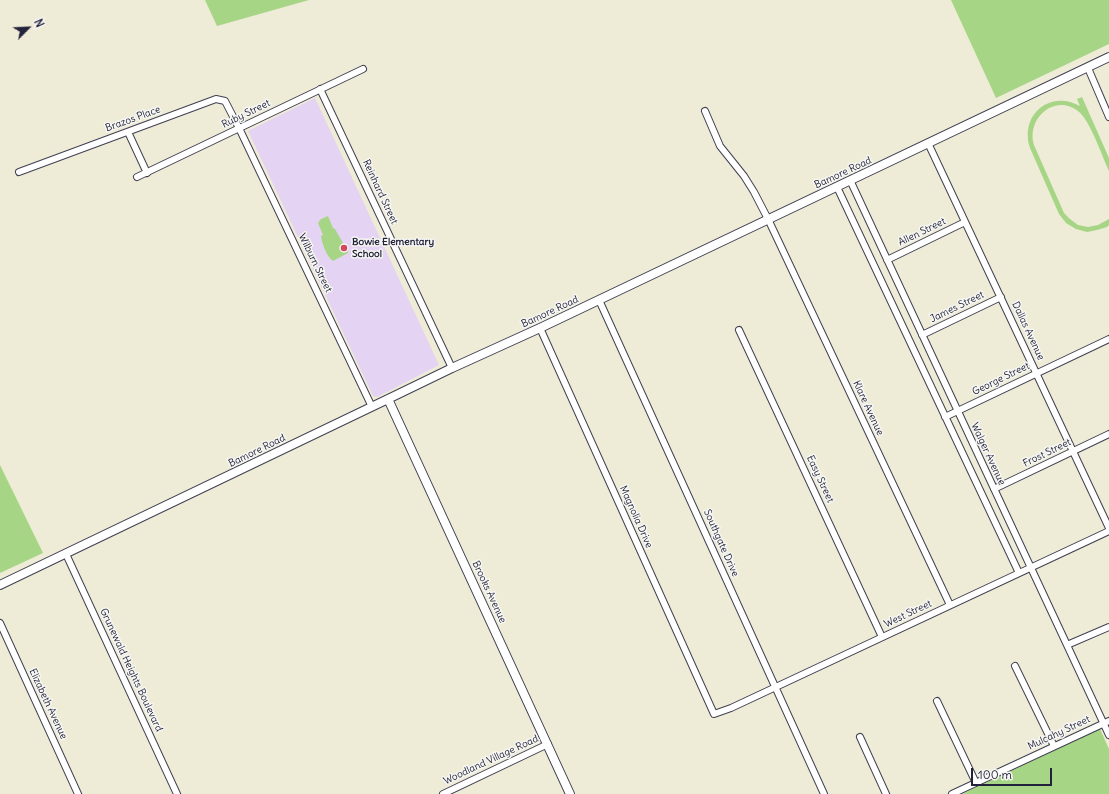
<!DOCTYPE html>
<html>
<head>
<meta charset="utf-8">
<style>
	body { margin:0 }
	#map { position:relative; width:1109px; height:794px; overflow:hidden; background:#eeebd7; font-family:Delius,sans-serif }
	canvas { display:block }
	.north { position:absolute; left:8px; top:8px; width:40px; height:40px; -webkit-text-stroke:3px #f6f6f2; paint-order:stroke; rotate:66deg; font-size:11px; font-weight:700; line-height:16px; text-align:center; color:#22223b }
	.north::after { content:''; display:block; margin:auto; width:14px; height:18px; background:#22223b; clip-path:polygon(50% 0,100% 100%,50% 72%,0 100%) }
	.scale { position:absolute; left:971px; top:768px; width:81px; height:18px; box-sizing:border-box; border:2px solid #22223b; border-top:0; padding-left:5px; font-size:12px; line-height:14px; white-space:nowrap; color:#22223b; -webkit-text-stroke:3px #f6f6f2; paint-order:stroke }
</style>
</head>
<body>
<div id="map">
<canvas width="1109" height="794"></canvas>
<div class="north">N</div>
<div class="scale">100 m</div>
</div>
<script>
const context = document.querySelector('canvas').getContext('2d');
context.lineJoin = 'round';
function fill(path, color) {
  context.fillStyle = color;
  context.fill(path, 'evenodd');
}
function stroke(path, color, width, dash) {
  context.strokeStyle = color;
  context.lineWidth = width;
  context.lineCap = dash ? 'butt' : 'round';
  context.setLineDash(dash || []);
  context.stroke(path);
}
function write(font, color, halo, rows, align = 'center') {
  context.font = font + ' Delius,sans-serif';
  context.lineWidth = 3;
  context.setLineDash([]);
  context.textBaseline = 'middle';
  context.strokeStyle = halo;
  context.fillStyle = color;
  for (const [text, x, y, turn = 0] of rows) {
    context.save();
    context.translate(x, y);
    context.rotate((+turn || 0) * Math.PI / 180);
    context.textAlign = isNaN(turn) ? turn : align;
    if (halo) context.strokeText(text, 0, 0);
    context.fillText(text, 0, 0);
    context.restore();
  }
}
const built = new Path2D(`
	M315 98 439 365 377 397 373 396 248 131Z`);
const green = new Path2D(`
	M205 0H309L217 26Z
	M951 0H1109V44L996 98Z
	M1082 97 1109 158V171C1102 156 1090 120 1078 111 1055 93 1026 118 1034 145L1064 213 1070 219 1078 225 1088 227 1098 225 1109 219V225L1107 227 1097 230 1087 232 1076 229 1066 223 1059 214 1030 148C1019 115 1050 89 1080 106L1077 99Z
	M328 216 333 228 335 229 348 252V253L333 261C327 257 322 244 321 236L323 235 318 223 321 219Z
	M0 465 43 553 0 573Z
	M1100 729 1109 749V794H962Z`);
const street = new Path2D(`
	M1088 68 1109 117
	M320 89 452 368
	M705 111 720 146 744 176 754 192 768 219 950 605
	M128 132 147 173
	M928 143 1109 528
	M19 172 216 99 225 101 239 128 372 407
	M137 177 363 69
	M850 180 1109 735
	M837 187 1019 573
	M887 260 965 222
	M599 300 824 794
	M540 328 714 714 731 708 1109 531
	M739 330 882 637
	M922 335 1001 297
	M945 417 1109 339
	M994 489 1109 434
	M66 554 177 794
	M0 623 78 794
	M1067 645 1109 627
	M1015 666 1054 746
	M937 701 976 783
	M860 737 886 794
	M443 794 548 744
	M952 794 1109 721`);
const secondary = new Path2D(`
	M388 399 570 794
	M0 585 388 399 452 368 540 328 1109 57`);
const markers = [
	[344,248,4,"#d1495b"]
];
const streetNames = [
	["Ruby Street",246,114,-26],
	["Brazos Place",133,119,-20],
	["Bamore Road",843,173,-25],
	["Reinhard Street",380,192,65],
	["Allen Street",922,232,-26],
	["Wilburn Street",315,263,64],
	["James Street",957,307,-26],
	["Bamore Road",550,312,-25],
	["Dallas Avenue",1028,331,65],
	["George Street",1001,379,-26],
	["Klare Avenue",868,408,65],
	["Bamore Road",257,451,-26],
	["Frost Street",1047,453,-26],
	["Walger Avenue",988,454,65],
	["Easy Street",820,479,65],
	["Magnolia Drive",636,517,66],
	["Southgate Drive",721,543,66],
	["Brooks Avenue",489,592,65],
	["West Street",908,614,-25],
	["Grunewald Heights Boulevard",131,670,65],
	["Elizabeth Avenue",48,704,65],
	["Mulcahy Street",1059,733,-25],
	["Woodland Village Road",491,760,-25]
];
const poiNames = [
	["Bowie Elementary",352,242],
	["School",352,254]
];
fill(built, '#e4d3f2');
fill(green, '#a6d685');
stroke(street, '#414052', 8);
stroke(secondary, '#414052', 10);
stroke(street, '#fff', 6);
stroke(secondary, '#fff', 8);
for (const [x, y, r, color] of markers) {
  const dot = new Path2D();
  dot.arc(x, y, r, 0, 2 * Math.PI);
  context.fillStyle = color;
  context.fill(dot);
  stroke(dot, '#f6f6f2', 1.5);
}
write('10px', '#22223b', '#f6f6f2', streetNames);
write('bold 10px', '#22223b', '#f6f6f2', poiNames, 'left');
</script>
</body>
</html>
